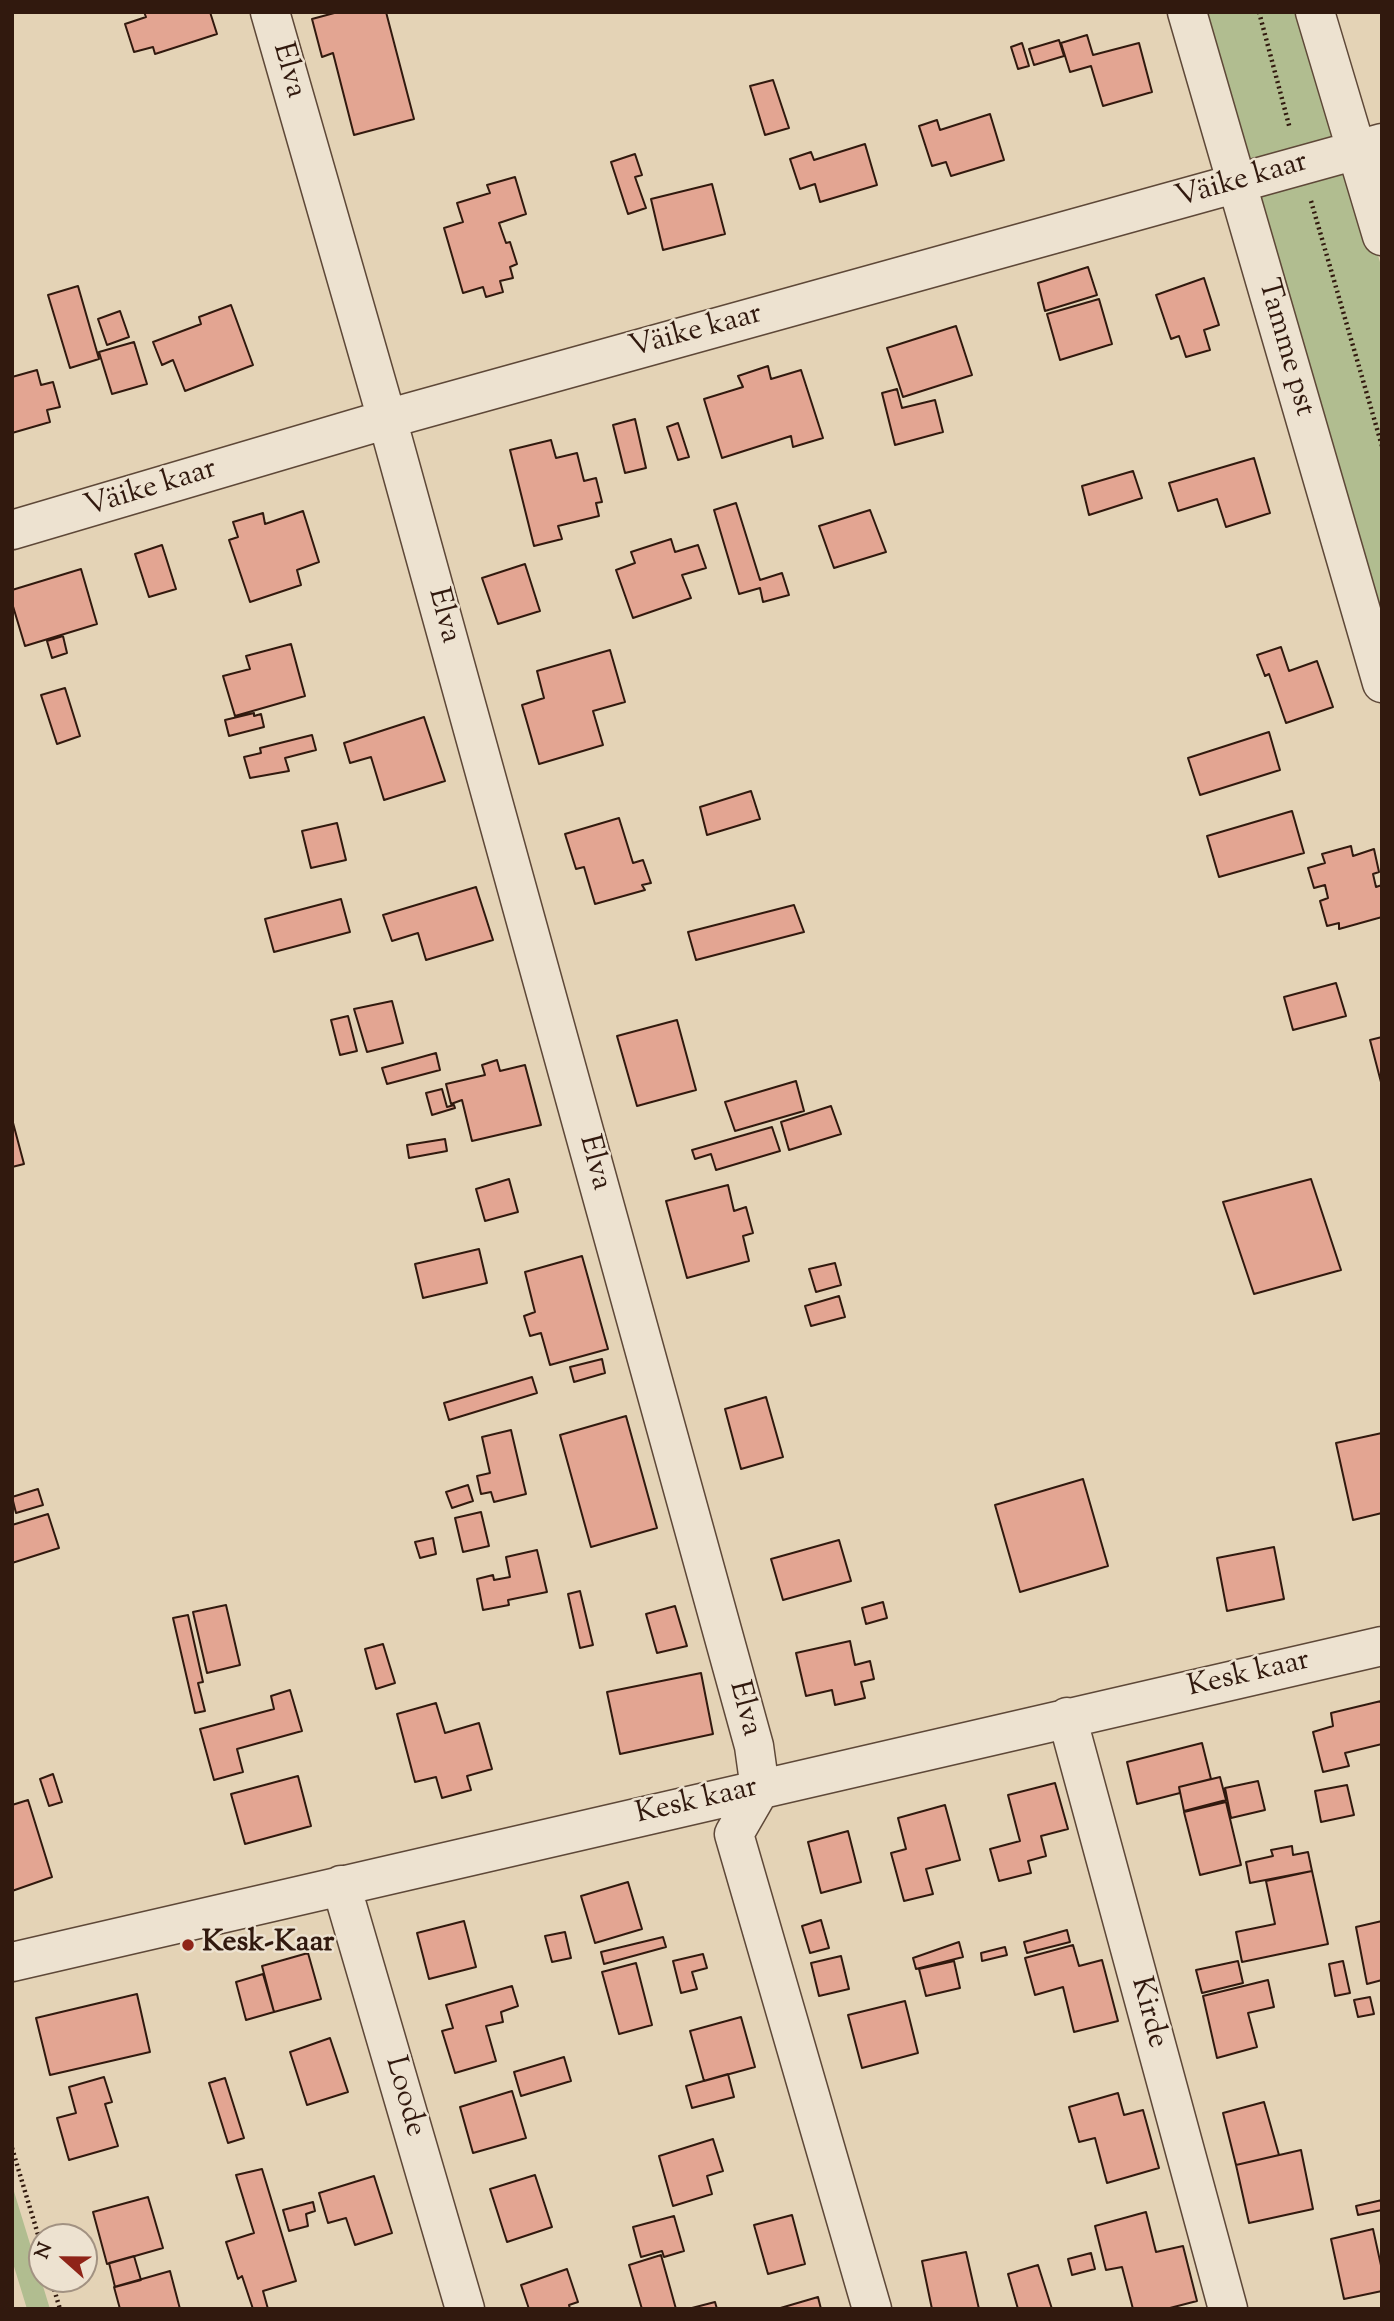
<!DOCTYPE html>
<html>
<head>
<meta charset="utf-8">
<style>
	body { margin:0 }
	#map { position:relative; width:1394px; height:2321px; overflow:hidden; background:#e4d3b6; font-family:"Sorts Mill Goudy",serif }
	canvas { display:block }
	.frame { position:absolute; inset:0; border:14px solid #31190e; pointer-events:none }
	.north { position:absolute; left:28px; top:2223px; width:70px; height:70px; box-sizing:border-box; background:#ede2d0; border:2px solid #a29282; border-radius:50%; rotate:291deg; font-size:19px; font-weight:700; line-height:28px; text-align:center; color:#31190e }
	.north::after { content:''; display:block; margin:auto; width:24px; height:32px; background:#8f2418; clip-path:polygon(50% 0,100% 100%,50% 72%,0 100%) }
</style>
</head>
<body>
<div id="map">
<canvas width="1394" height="2321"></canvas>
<div class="frame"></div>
<div class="north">N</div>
</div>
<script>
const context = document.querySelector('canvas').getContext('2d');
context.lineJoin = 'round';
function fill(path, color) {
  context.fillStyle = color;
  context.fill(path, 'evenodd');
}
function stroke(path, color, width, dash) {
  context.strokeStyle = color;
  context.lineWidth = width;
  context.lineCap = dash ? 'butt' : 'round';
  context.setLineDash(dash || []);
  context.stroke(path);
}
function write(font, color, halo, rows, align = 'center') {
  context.font = font + ' "Sorts Mill Goudy",serif';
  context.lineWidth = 5;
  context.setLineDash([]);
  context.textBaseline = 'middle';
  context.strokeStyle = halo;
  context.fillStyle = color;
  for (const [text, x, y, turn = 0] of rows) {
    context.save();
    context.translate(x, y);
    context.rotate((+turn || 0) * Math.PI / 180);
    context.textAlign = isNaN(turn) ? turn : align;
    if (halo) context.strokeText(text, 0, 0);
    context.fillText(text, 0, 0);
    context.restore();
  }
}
const green = new Path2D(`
	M1193 12H1307L1382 269V661Z
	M12 2185 50 2309H27L12 2260Z`);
const building = new Path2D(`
	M144 12H210L217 34 155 54 153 47 134 52 125 24 146 17Z
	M338 12H386L414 119 354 135 333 53 322 57 312 19Z
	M1087 35 1093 55 1139 43 1152 92 1103 106 1091 66 1070 72 1061 43Z
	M1059 40 1064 56 1034 65 1029 49Z
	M1022 43 1029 66 1018 69 1011 47Z
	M773 80 789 128 765 135 750 86Z
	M990 114 1004 160 951 176 946 162 932 166 919 126 937 120 940 130Z
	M865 144 877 185 820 202 815 184 800 189 790 159 811 152 814 160Z
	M635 154 642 175 635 177 646 208 628 214 611 162Z
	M515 177 526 214 499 223 506 243 510 242 517 264 510 267 513 278 500 281 503 292 486 297 483 287 463 293 444 228 463 222 457 203 490 193 487 185Z
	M712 184 725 234 663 250 651 199Z
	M1088 267 1097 295 1045 311 1038 283Z
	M1204 278 1219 325 1204 330 1210 350 1186 357 1179 336 1171 339 1156 295Z
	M78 286 99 359 70 368 48 295Z
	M1099 299 1112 344 1060 360 1047 314Z
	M231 305 253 365 185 391 173 360 162 365 153 342 201 324 199 317Z
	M120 311 129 337 107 345 98 319Z
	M956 326 972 375 903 397 887 348Z
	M134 342 147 384 112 394 99 352Z
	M768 366 771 379 801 370 823 438 793 447 791 436 722 458 704 399 743 387 738 376Z
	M37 370 41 385 53 382 60 407 47 410 50 422 12 433V377Z
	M897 389 902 408 935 400 943 432 895 445 882 393Z
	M635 419 646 468 625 473 613 425Z
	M678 423 689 457 678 460 667 427Z
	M551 440 556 458 577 453 584 481 596 478 602 502 596 503 599 516 558 526 562 539 534 546 510 450Z
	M1254 458 1270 513 1226 527 1217 499 1178 511 1169 483Z
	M1133 471 1142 498 1089 515 1082 486Z
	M736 503 760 580 782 573 789 595 763 602 760 588 739 594 714 510Z
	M870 510 886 552 834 568 819 526Z
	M303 511 319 562 297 570 301 585 250 602 229 540 238 537 233 522 263 513 265 524Z
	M671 539 675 552 698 545 706 568 682 575 691 598 633 618 616 570 635 563 631 552Z
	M162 545 176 589 149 597 135 554Z
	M525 564 540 611 498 624 482 578Z
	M81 569 97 624 25 646 12 603V590Z
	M63 636 67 653 52 658 47 641Z
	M291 644 305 696 235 716 223 676 250 669 246 656Z
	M1281 647 1289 671 1317 661 1333 707 1286 723 1269 674 1265 676 1257 655Z
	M610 650 625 702 593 711 603 745 539 764 522 705 544 698 537 671Z
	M65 688 80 736 57 744 41 695Z
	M254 713V716L261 714 264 727 229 736 225 720Z
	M424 717 445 781 384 800 371 757 350 763 344 743Z
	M1269 732 1280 770 1200 795 1188 758Z
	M312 735 316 750 285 758 289 771 250 778 244 757 261 753 260 748Z
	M751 791 760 819 707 835 700 807Z
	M1292 811 1304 853 1219 877 1207 836Z
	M619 818 633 863 643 860 651 883 642 885 645 890 595 904 584 867 576 869 565 834Z
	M337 823 346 860 311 868 302 831Z
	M1351 846 1353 856 1374 849 1379 872 1373 874 1376 887 1382 885V917L1339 929V923L1327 926 1320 901 1328 898 1325 885 1314 888 1308 868 1325 863 1322 854Z
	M476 887 493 940 426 960 418 933 392 941 383 915Z
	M341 899 350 932 274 952 265 919Z
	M794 905 804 932 696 960 688 932Z
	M1336 983 1346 1016 1293 1030 1284 997Z
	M392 1001 403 1043 367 1052 354 1009Z
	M348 1016 357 1051 340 1055 331 1020Z
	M677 1020 696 1090 637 1106 617 1036Z
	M1382 1037V1086L1370 1040Z
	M436 1053 440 1070 387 1084 382 1068Z
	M497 1060 500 1071 525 1065 541 1125 472 1141 462 1100 451 1104 446 1084 485 1075 482 1065Z
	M796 1081 804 1111 735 1131 725 1102Z
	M442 1089 447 1107 454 1105 455 1108 432 1115 426 1093Z
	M831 1106 841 1134 789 1150 781 1122Z
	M12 1119 24 1164 12 1167Z
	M772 1127 780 1151 716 1170 711 1154 695 1159 692 1150Z
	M445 1139 447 1151 409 1158 407 1145Z
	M509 1179 518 1212 485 1221 476 1189Z
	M1311 1179 1341 1270 1254 1294 1223 1202Z
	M728 1185 734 1211 746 1207 753 1233 743 1236 749 1261 687 1278 666 1201Z
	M479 1249 487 1283 423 1298 415 1264Z
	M582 1256 608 1349 550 1365 541 1333 530 1336 524 1316 535 1312 525 1272Z
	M835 1263 841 1285 816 1292 809 1269Z
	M839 1296 845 1317 811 1326 805 1306Z
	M602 1359 605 1373 574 1382 570 1367Z
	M532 1377 537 1393 449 1420 444 1403Z
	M766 1397 783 1457 741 1469 725 1409Z
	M626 1416 657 1528 591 1547 560 1435Z
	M511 1430 526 1494 494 1502 491 1492 481 1494 477 1476 490 1473 482 1437Z
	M1382 1433V1513L1353 1520 1336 1443Z
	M1083 1479 1108 1566 1020 1592 995 1505Z
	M468 1485 473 1501 452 1508 446 1492Z
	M38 1489 43 1505 16 1513 12 1497Z
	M481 1512 489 1546 463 1552 455 1518Z
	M48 1514 59 1548 12 1563V1525Z
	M433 1538 436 1554 420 1558 415 1542Z
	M839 1540 851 1581 783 1600 771 1559Z
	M1274 1547 1284 1599 1227 1611 1217 1558Z
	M537 1550 547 1592 508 1600 509 1605 483 1610 477 1579 493 1575 494 1580 510 1577 506 1557Z
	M580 1591 593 1645 580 1648 568 1594Z
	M883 1602 887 1618 866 1624 862 1608Z
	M226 1605 240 1665 207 1673 193 1612Z
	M675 1606 687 1646 657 1653 646 1614Z
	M188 1615 203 1682 198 1683 205 1711 195 1713 173 1618Z
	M850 1641 855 1665 870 1661 874 1679 861 1682 865 1698 835 1705 832 1690 806 1696 796 1653Z
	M383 1644 395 1683 376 1689 365 1649Z
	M701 1673 713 1734 620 1754 607 1692Z
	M290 1690 302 1731 237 1749 243 1772 214 1780 200 1729 274 1709 271 1696Z
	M1381 1701 1382 1744 1345 1753 1349 1766 1323 1772 1313 1732 1333 1726 1331 1713Z
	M436 1703 445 1733 479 1723 492 1769 467 1776 471 1790 442 1798 436 1777 415 1782 397 1714Z
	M1202 1743 1211 1779 1179 1787 1180 1793 1137 1804 1127 1762Z
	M53 1774 62 1802 49 1806 40 1779Z
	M298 1776 311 1826 245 1844 231 1794Z
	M1220 1777 1226 1800 1184 1811 1179 1787Z
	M1258 1781 1265 1810 1231 1818 1225 1788Z
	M1055 1783 1068 1829 1041 1836 1046 1856 1028 1861 1031 1873 999 1881 990 1849 1020 1841 1008 1795Z
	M1347 1785 1354 1815 1321 1822 1315 1791Z
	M28 1800 52 1877 12 1891V1805Z
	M1226 1802 1241 1865 1200 1875 1184 1812Z
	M945 1805 960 1860 926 1869 933 1894 904 1901 891 1853 906 1849 898 1818Z
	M848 1831 861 1882 821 1893 808 1842Z
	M1292 1846 1293 1855 1308 1852 1312 1871 1250 1883 1246 1862 1273 1856 1271 1850Z
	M1312 1871 1328 1944 1242 1962 1236 1932 1275 1924 1266 1881Z
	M628 1882 642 1929 595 1943 581 1896Z
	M821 1920 829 1948 810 1953 802 1926Z
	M464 1921 476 1967 429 1979 417 1933Z
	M1382 1921V1980L1367 1984 1356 1927Z
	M1067 1930 1070 1942 1027 1953 1024 1942Z
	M565 1932 571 1958 552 1962 545 1936Z
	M663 1937 666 1947 604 1964 601 1952Z
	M959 1942 963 1957 916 1969 913 1958Z
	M1073 1945 1079 1966 1102 1960 1118 2021 1074 2032 1063 1987 1035 1995 1025 1958Z
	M1005 1947 1007 1955 982 1961 981 1953Z
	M308 1953 321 1999 274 2012 262 1966Z
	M703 1954 707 1968 692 1972 697 1989 681 1993 673 1961Z
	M841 1956 849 1989 819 1996 811 1963Z
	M954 1961 960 1988 926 1996 919 1969Z
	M1238 1961 1243 1983 1202 1993 1196 1970Z
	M1343 1961 1350 1993 1335 1996 1329 1964Z
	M636 1963 652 2025 619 2034 602 1972Z
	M263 1974 274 2012 246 2020 236 1982Z
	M1268 1980 1274 2007 1248 2013 1257 2047 1217 2058 1203 1996Z
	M512 1986 518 2006 501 2012 503 2022 486 2026 496 2061 455 2073 442 2031 453 2028 446 2005Z
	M137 1994 150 2052 50 2075 36 2018Z
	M1370 1997 1374 2014 1358 2017 1354 2000Z
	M905 2001 918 2053 862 2068 848 2015Z
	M741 2017 755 2067 704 2081 690 2031Z
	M330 2038 348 2092 307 2105 290 2052Z
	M564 2057 571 2081 521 2096 514 2072Z
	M728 2074 734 2097 692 2108 686 2086Z
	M104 2077 112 2102 105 2104 118 2146 69 2160 57 2118 76 2113 69 2087Z
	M225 2078 244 2138 228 2143 209 2083Z
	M512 2091 526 2138 473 2153 460 2107Z
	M1118 2093 1124 2115 1143 2110 1159 2168 1107 2183 1095 2138 1079 2142 1069 2107Z
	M1264 2102 1279 2155 1236 2165 1223 2113Z
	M713 2139 723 2171 707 2176 712 2194 673 2206 659 2156Z
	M1301 2150 1313 2209 1249 2223 1236 2165Z
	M262 2169 296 2281 263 2291 268 2309H253L242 2276 238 2279 226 2242 254 2233 236 2175Z
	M535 2175 552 2227 507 2242 490 2189Z
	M374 2176 392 2233 355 2245 346 2218 328 2223 319 2193Z
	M148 2197 163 2248 107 2264 93 2212Z
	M1382 2200V2210L1358 2215 1356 2206Z
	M313 2202 315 2211 306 2214 308 2226 289 2231 283 2210Z
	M1146 2212 1156 2252 1183 2246 1197 2301 1166 2309H1133L1122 2267 1106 2270 1095 2226Z
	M792 2215 805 2264 768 2274 754 2225Z
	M674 2216 684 2251 664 2257 662 2251 641 2257 633 2227Z
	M1373 2229 1382 2270V2291L1344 2299 1331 2239Z
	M966 2252 979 2309H932L922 2261Z
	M1091 2253 1095 2269 1072 2275 1068 2259Z
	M661 2255 676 2309H642L629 2265Z
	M134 2256 141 2280 115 2287 109 2263Z
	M1038 2265 1052 2309H1018L1008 2274Z
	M567 2269 578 2302 569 2305 570 2309H529L521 2285Z
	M170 2271 180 2309H120L114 2287Z
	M818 2297 821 2309H777Z
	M715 2302 717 2309H688Z`);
const path = new Path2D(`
	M1259 12 1290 129
	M1311 201 1382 446
	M12 2148 42 2248
	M51 2279 60 2309`);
const minor = new Path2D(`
	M270 12 393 440 754 1746 760 1789 734 1834 872 2309
	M1187 12 1382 683
	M1315 12 1382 236
	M12 530 408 413 1382 143
	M1067 1717 1228 2309
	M341 1885 465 2309
	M12 1962 1382 1646`);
const markers = [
	[188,1945,7,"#8f2418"]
];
const streetNames = [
	["Elva",287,71,74],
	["Väike kaar",1242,182,-16],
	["Väike kaar",696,333,-15],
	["Tamme pst",1284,348,74],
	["Väike kaar",151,490,-17],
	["Elva",442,616,75],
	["Elva",593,1163,75],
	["Kesk kaar",1249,1676,-13],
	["Elva",743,1709,75],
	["Kesk kaar",697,1803,-13],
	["Kirde",1147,2013,75],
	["Loode",403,2097,74]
];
const poiNames = [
	["Kesk-Kaar",202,1945]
];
fill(green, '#b1bd90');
fill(building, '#e3a592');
stroke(building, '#31190e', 2);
stroke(minor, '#5e4838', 41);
stroke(path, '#31190e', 4.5, [2, 3.5]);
stroke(minor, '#ede2d0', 38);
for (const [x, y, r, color] of markers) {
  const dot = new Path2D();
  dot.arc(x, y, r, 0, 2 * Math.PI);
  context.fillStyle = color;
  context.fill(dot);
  stroke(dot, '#ede2d0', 2.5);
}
write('30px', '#31190e', '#ede2d0', streetNames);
write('bold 30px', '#31190e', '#ede2d0', poiNames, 'left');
</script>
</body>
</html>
